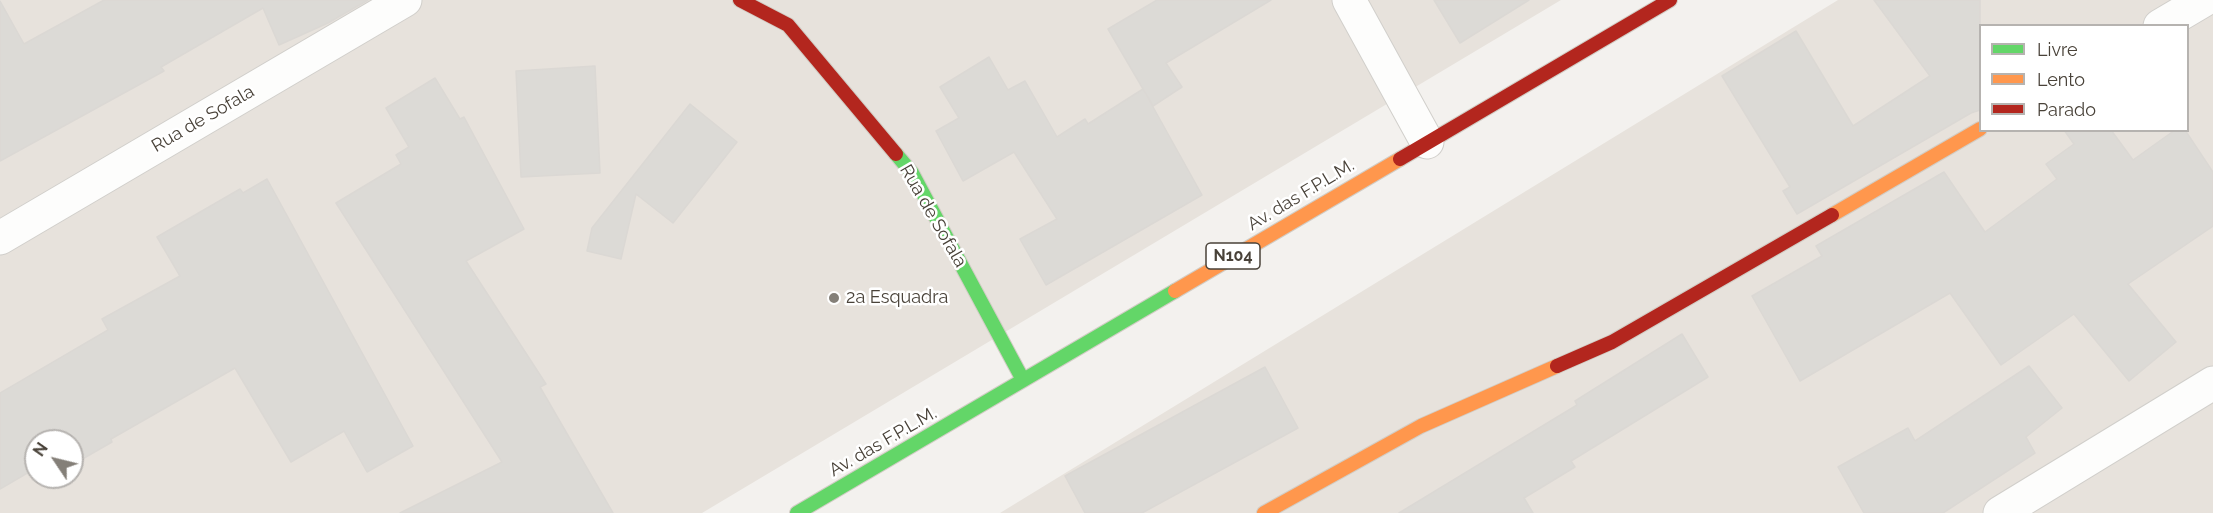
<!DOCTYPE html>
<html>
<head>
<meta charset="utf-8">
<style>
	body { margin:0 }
	#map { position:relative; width:2213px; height:513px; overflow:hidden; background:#f3f1ee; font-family:Raleway,sans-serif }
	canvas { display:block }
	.legend { position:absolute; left:1979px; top:24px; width:210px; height:108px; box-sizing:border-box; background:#fff; border:2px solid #b6b3b0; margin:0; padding:8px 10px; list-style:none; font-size:18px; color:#494239 }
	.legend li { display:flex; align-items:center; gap:12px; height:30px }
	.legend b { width:30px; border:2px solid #b6b3b0 }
	.north { position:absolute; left:24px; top:429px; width:60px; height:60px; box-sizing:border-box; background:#fff; border:2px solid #b6b3b0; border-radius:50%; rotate:305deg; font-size:16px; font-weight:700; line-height:24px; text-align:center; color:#494239 }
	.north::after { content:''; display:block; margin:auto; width:21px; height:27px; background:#847f78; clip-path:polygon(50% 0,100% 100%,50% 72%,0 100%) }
</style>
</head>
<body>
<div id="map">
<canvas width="2213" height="513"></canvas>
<ul class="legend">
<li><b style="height:8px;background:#63d668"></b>Livre</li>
<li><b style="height:8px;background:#ff974d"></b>Lento</li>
<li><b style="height:8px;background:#b3261e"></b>Parado</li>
</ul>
<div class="north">N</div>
</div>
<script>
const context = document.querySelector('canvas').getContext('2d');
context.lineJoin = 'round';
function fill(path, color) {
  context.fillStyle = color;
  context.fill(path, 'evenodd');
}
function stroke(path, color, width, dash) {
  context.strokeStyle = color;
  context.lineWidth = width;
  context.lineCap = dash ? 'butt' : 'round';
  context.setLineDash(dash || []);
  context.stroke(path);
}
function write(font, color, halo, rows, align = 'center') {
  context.font = font + ' Raleway,sans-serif';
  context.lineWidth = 5;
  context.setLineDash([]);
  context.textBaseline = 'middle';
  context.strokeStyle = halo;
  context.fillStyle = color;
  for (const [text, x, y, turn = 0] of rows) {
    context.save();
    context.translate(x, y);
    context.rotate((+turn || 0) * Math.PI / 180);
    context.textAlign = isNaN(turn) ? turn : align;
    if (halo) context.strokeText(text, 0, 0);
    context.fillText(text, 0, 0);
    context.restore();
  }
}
const residential = new Path2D(`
	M0 0H1561L702 513H0ZM36 441H72V477H36Z
	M1838 0H2213V513H1000ZM1980 26H2188V130H1980Z`);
const building = new Path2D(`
	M104 0H368L328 23 279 45 263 8 161 67 164 71 0 161V1L24 44Z
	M1157 0H1271L1166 63 1182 87 1153 106 1108 29Z
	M1434 0H1529L1460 43Z
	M1874 0H1980V110L1971 113 1797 214 1783 191 1790 187 1722 76 1796 31 1853 126 1930 76Z
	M989 57 1008 90 1025 81 1057 137 1085 119 1088 124 1143 89 1202 195 1046 285 1020 239 1057 219 1014 152 963 181 936 131 959 118 940 87Z
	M595 66 600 173 521 177 516 71Z
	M435 78 460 119 464 117 524 229 466 261 546 384 540 387 613 513H400L502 462 336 203 401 164 396 155 409 147 386 108Z
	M690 104 737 142 673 223 636 194 621 259 587 251 592 228Z
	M2064 130H2111L2133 160 2175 130H2185L2213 172V226L2128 284 2176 342 2129 381 2074 314 2001 365 1950 293 1800 381 1752 296 1822 256 1816 246 1944 172 1985 232 2057 179 2046 164 2074 144Z
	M267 179 413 446 367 472 344 431 291 462 235 368 111 439 112 442 72 465V441H36V468L0 489V393L108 330 102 319 180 276 157 237 240 189 243 193Z
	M1682 334 1708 377 1571 461 1575 467 1524 498 1533 513H1399L1577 405 1575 401Z
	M2029 366 2062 408 2026 437 2035 453 1943 513H1864L1838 467 1908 428 1915 441Z
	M1265 367 1298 428 1142 513H1085L1065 476Z`);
const street = new Path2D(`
	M1349 0 1427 142
	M2160 26 2204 0
	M0 238 405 0
	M2000 513 2213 383`);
const fast = new Path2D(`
	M896 154 912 173 1023 380
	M797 513 1175 291`);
const slow = new Path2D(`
	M1832 215 1980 129
	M1175 291 1400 159
	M1264 513 1421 426 1557 366`);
const jam = new Path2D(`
	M740 0 788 25 896 154
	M1400 159 1670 0
	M1557 366 1612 342 1832 215`);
const markers = [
	[834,298,6,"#847f78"]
];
const shields = [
	[1233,256,54]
];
const shieldNames = [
	["N104",1233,256]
];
const streetNames = [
	["Rua de Sofala",203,119,-30],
	["Av. das F.P.L.M.",1301,195,-31],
	["Rua de Sofala",933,216,60],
	["Av. das F.P.L.M.",883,442,-30]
];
const poiNames = [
	["2a Esquadra",846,298]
];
fill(residential, '#e7e2dc');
fill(building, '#dcdad6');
stroke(building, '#dbd8d4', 1.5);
stroke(street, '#d1cfcb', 35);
stroke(fast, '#d2cdc5', 16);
stroke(slow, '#d2cdc5', 16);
stroke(jam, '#d2cdc5', 16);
stroke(street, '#fdfdfc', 33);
stroke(fast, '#63d668', 14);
stroke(slow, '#ff974d', 14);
stroke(jam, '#b3261e', 14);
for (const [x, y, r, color] of markers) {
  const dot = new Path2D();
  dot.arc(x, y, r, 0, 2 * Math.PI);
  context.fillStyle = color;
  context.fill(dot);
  stroke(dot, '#fff', 2);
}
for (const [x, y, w] of shields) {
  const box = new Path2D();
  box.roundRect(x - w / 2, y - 13, w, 26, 4.5);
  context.fillStyle = '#fff';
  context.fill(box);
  stroke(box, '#494239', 1.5);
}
write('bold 16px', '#494239', null, shieldNames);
write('18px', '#494239', '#fff', streetNames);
write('18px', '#494239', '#fff', poiNames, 'left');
</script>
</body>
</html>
